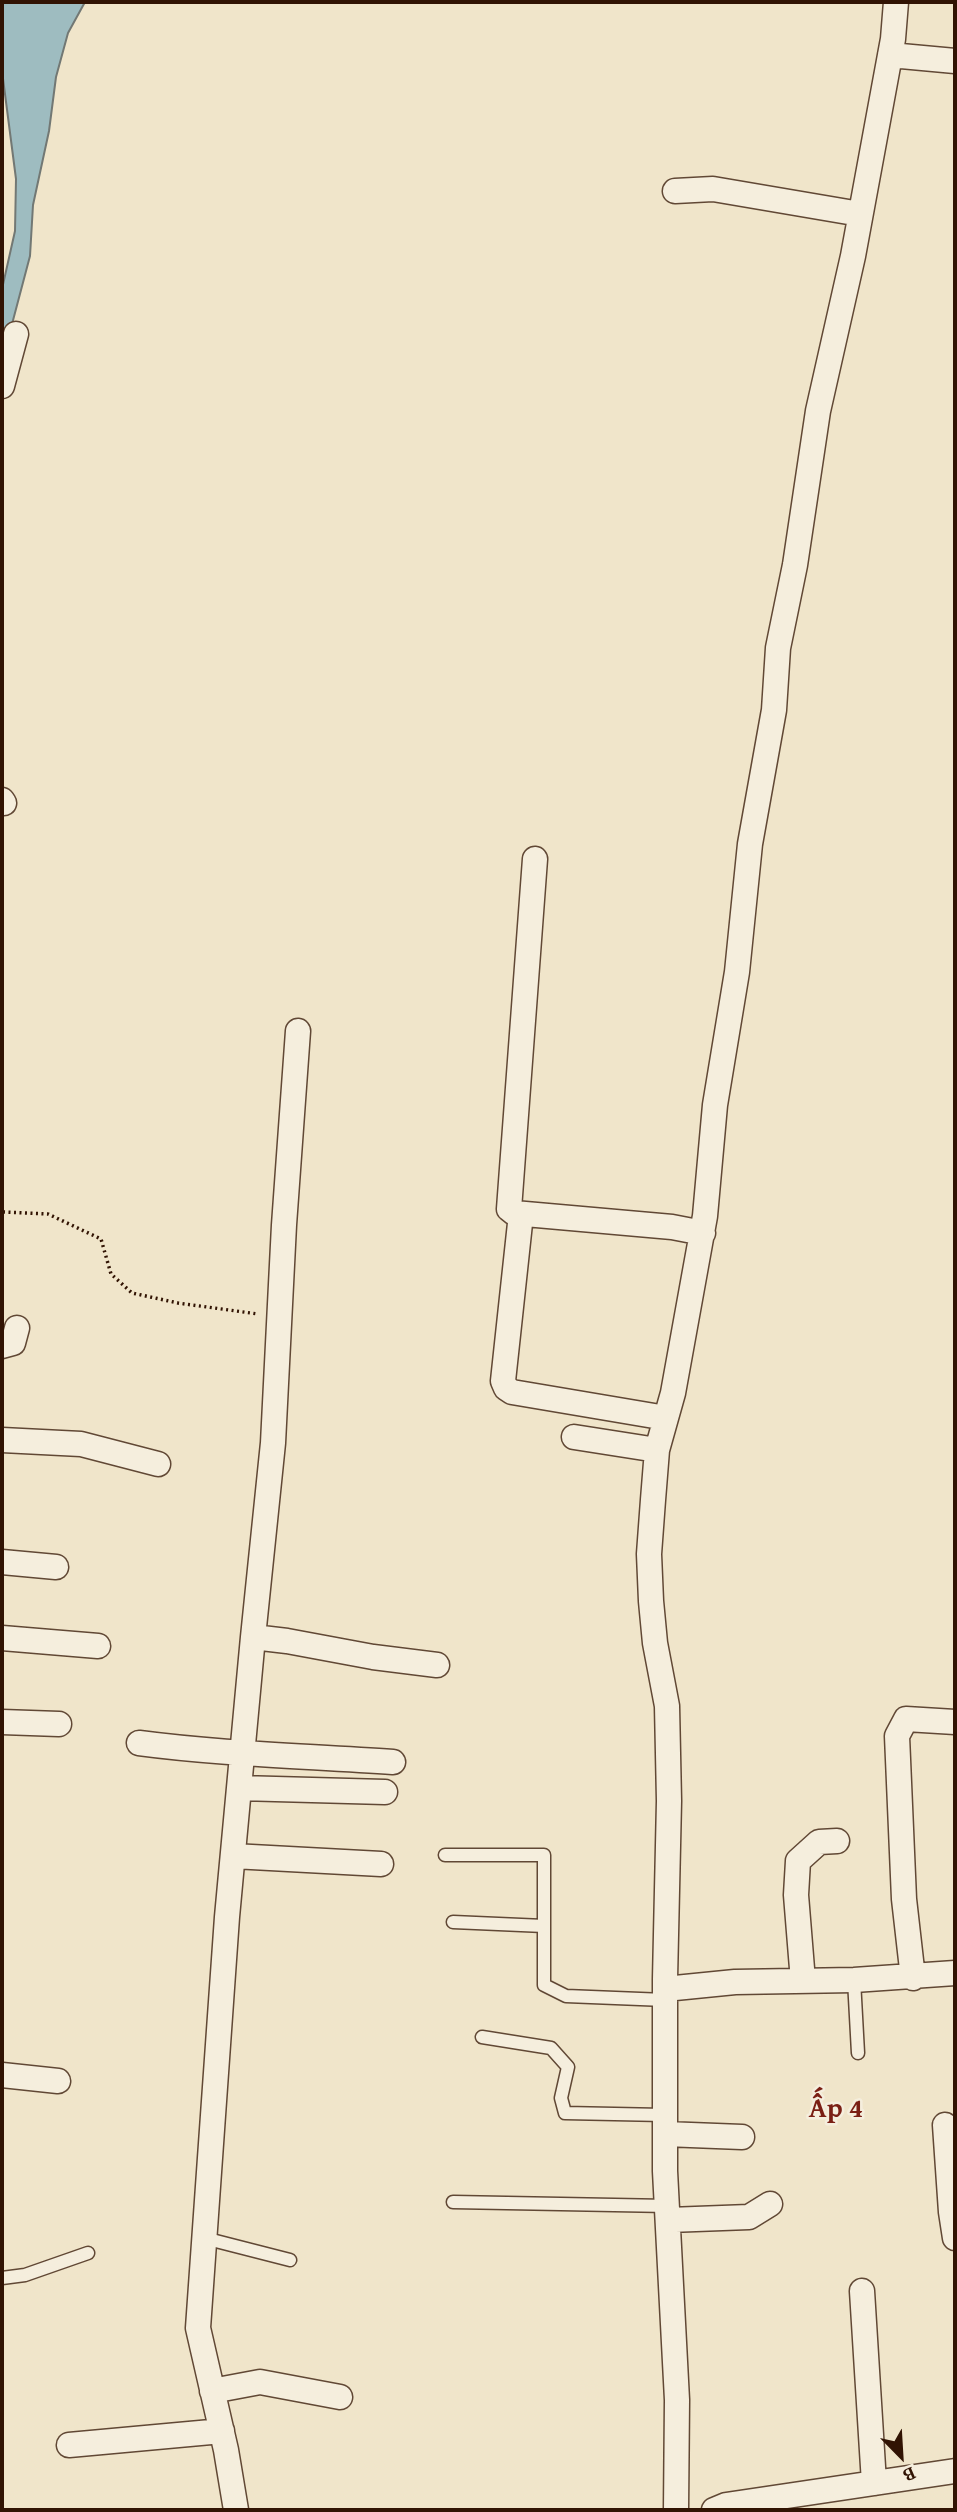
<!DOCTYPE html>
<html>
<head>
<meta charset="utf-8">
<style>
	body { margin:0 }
	#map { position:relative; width:957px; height:2512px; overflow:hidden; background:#f0e5ca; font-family:"Gentium Book Plus",serif }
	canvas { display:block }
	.frame { position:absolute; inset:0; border:4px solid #311303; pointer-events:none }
	.north { position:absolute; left:866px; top:2421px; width:70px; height:70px; -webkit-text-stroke:5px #f5eedd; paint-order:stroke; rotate:156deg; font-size:19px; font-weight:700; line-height:28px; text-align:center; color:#311303 }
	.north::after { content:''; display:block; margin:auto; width:24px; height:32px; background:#311303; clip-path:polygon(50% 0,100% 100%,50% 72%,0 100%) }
</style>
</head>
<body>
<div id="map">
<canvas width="957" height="2512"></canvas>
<div class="frame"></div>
<div class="north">B</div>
</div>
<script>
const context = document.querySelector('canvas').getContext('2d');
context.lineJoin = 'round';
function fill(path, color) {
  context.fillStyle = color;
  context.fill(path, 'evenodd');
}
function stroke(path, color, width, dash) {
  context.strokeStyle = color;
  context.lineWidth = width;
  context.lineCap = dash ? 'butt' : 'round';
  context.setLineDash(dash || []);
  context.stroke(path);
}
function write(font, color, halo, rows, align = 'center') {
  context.font = font + ' "Gentium Book Plus",serif';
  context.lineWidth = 5;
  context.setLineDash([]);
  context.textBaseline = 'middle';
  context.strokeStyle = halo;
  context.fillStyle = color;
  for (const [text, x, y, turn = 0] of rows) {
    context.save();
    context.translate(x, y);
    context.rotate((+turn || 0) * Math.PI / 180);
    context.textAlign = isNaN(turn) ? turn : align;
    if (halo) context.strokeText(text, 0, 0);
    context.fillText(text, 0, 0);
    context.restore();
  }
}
const water = new Path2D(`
	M2 2H85L68 33 56 77 49 131 33 205 30 256 2 362V289L15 231 16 179 2 71Z`);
const path = new Path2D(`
	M3 1212 48 1214 101 1239 111 1274 132 1293 178 1303 258 1314`);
const lane = new Path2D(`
	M445 1855H544V1985L566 1996 665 2000
	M453 1922 544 1926
	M854 1980 858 2053
	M482 2037 551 2048 568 2067 561 2098 565 2113 664 2115
	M453 2202 668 2206
	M204 2238 290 2260
	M2 2278 25 2275 88 2253`);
const street = new Path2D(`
	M890 55 955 61
	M675 191 713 189 860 214
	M2 386 16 334
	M2 800 4 803
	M535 859 509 1209 514 1213 672 1227 703 1233
	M521 1214 503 1381 506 1388 512 1392 666 1418
	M2 1346 13 1343 17 1328
	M574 1437 657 1450
	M2 1440 81 1444 158 1464
	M2 1562 56 1567
	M253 1637 287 1641 373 1657 437 1665
	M2 1638 98 1646
	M2 1722 59 1724
	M139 1743C222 1754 309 1756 393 1762
	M239 1788 385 1792
	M233 1856 381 1864
	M913 1978 904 1899 897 1736 906 1719 955 1722
	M803 1981 796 1895 798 1861 819 1842 837 1841
	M665 1989 735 1982 854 1980 955 1973
	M2 2075 58 2081
	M945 2125 951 2212 955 2238
	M665 2134 742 2137
	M669 2220 749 2217 770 2204
	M862 2291 874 2483
	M212 2391 260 2382 340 2397
	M69 2445 222 2431
	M236 2510 226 2450 198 2328 227 1917 253 1637 273 1443 284 1225 298 1031
	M676 2510 677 2400 665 2171V1979L669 1801 667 1706 655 1643 651 1601 649 1554 653 1500 657 1450 673 1393 705 1216 715 1105 737 972 750 844 774 710 778 648 795 565 818 411 853 256 893 39 896 2
	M714 2510 726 2505 955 2471`);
const neighbourhoodNames = [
	["Ấp 4",836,2110]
];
fill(water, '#9ebcc0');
stroke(water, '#727874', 2);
stroke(lane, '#614835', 15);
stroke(street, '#614835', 27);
stroke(path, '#311303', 3.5, [2, 3.5]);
stroke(lane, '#f5eedd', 12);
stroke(street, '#f5eedd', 24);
write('bold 28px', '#7a1f14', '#f5eedd', neighbourhoodNames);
</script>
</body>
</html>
